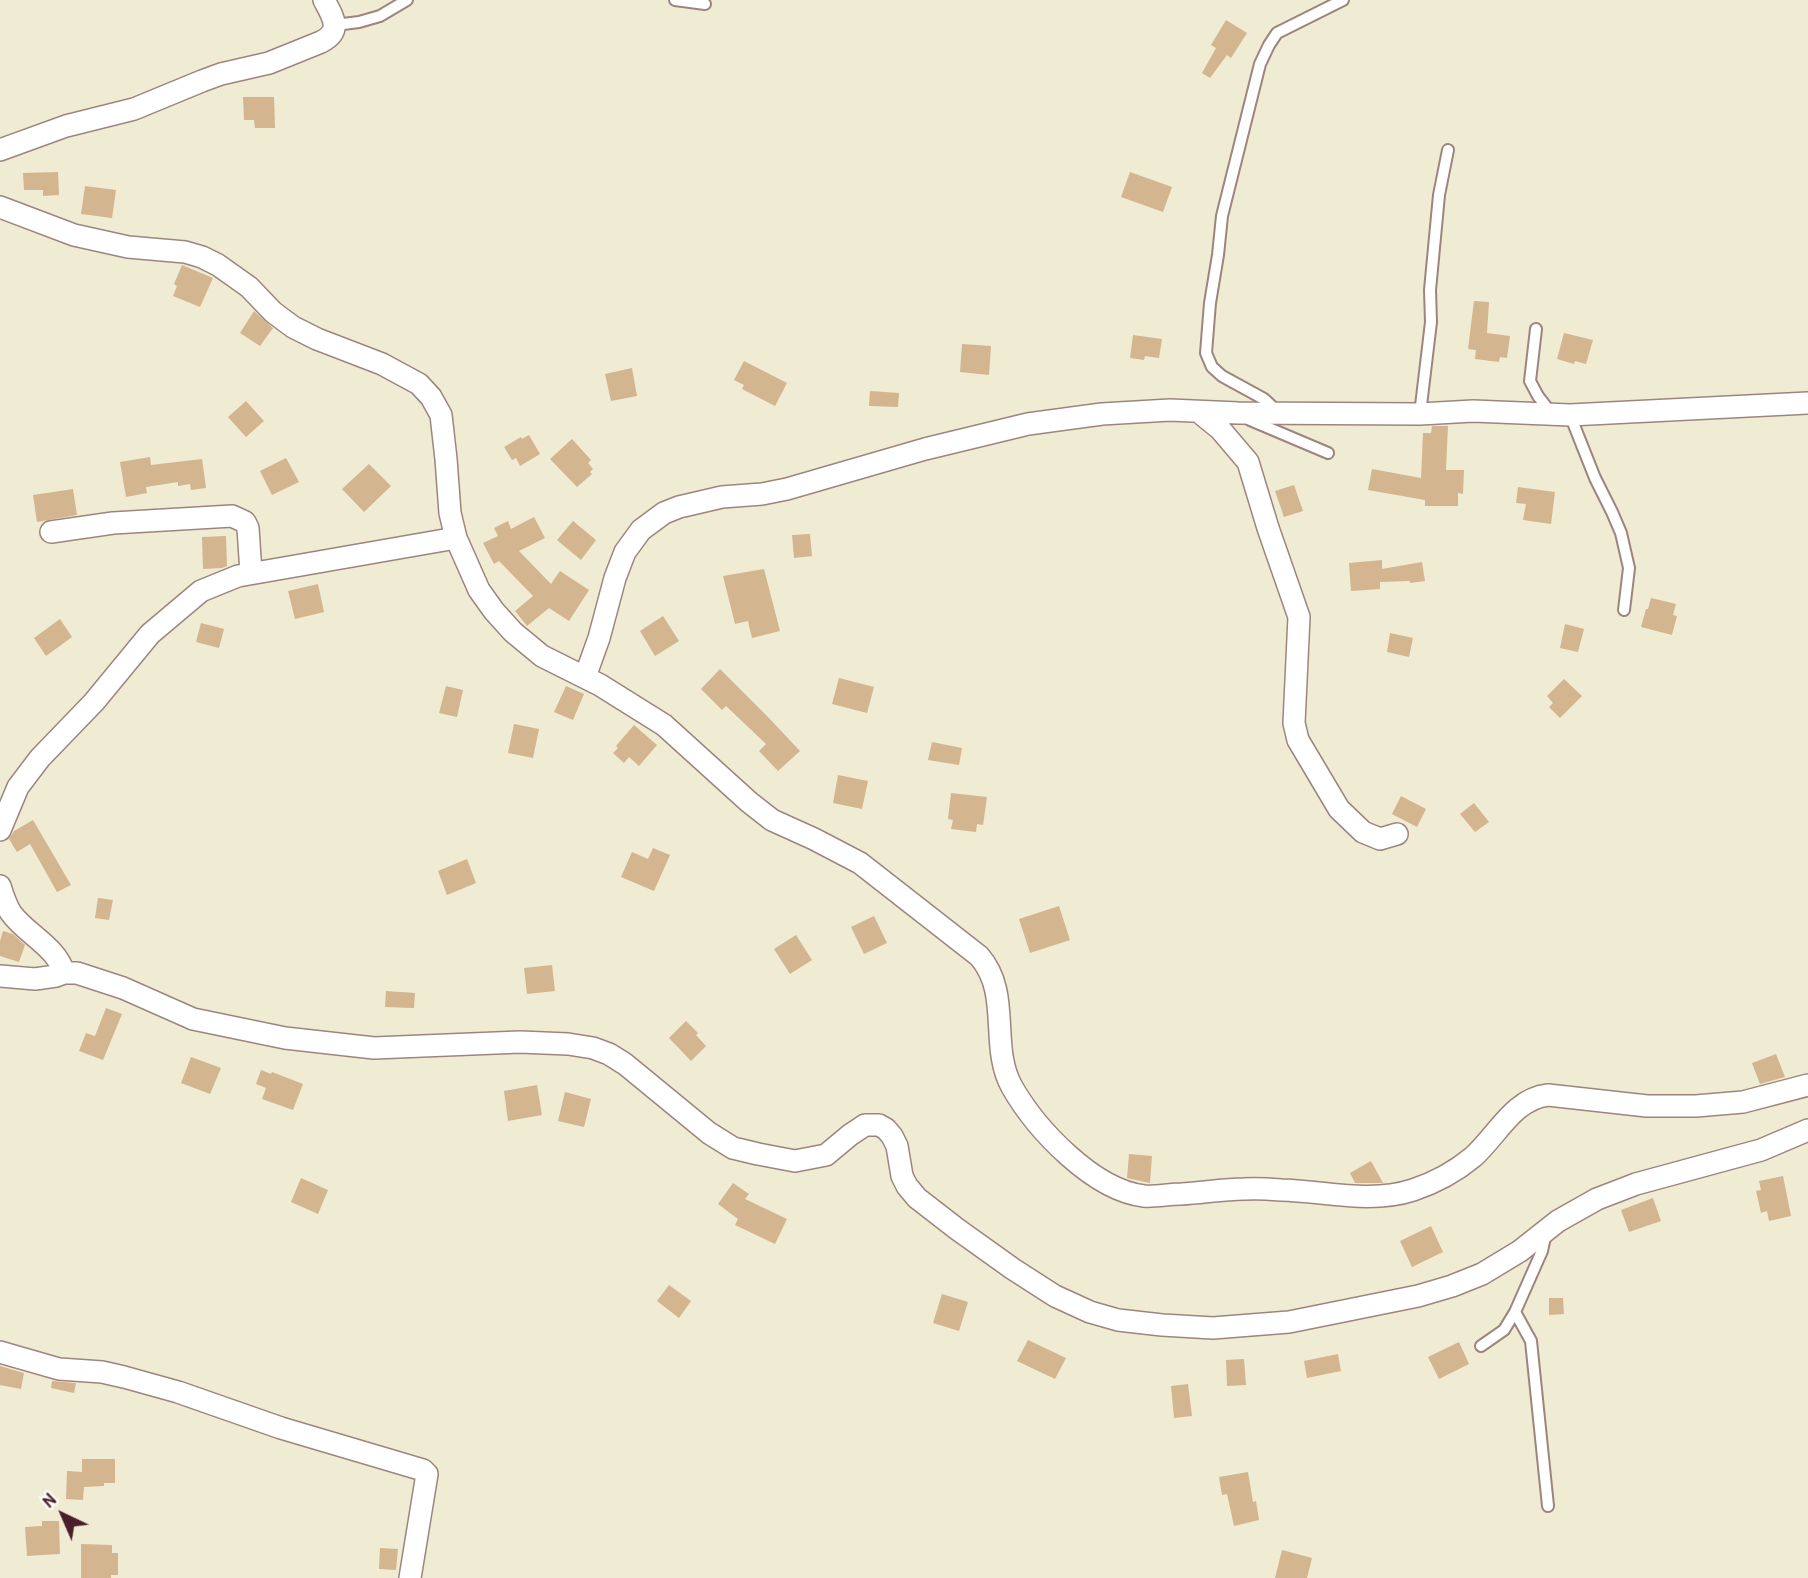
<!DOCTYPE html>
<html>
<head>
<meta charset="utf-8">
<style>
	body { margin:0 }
	#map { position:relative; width:1808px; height:1578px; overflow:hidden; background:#f0ebd3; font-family:"Patrick Hand",sans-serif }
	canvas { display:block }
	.north { position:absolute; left:28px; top:1480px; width:70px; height:70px; -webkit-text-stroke:5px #fdfcf7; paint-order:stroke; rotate:316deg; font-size:19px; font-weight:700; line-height:28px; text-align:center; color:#4a1f2b }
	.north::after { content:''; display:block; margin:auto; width:24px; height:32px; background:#4a1f2b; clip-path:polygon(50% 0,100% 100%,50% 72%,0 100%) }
</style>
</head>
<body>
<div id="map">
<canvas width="1808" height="1578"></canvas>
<div class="north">N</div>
</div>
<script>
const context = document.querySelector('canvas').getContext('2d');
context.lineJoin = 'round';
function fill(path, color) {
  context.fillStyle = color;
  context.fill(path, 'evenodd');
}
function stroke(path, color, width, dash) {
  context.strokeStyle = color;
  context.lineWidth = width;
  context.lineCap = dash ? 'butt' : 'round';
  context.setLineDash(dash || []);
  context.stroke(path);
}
const building = new Path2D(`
	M1226 20 1247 33 1231 58 1227 55 1210 78 1202 73 1216 48 1211 45Z
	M243 97H274L275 128H255L254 120H244Z
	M58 172 59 195 43 196V190H24L23 173Z
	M1130 172 1172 187 1163 212 1121 197Z
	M85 186 116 190 112 218 81 214Z
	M182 265 213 278 200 307 173 296 177 286 174 284Z
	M1474 301 1489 302 1487 333 1510 336 1507 358 1500 357 1499 362 1475 359 1476 350 1468 349Z
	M254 311 273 328 260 346 240 333Z
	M1564 333 1593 340 1586 364 1575 361 1574 364 1557 359Z
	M1133 335 1162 339 1159 358 1145 356 1144 360 1130 358Z
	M962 344 991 346 989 375 960 372Z
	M744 361 787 383 775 406 742 389 744 385 734 380Z
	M632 368 637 396 611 401 605 374Z
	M870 391 899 393 898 407 869 406Z
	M246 401 264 421 246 437 228 417Z
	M1432 426H1448L1446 470H1464L1463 494 1458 493V506H1425V500L1368 490 1372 469 1421 478 1423 433H1431Z
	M529 435 540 454 520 466 516 458 512 460 504 447 521 437 522 439Z
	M572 439 591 460 588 463 593 469 590 472 592 474 577 487 550 459Z
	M150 457 151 465 202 459 206 488 191 490 190 484 178 486V482L146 487 147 493 126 497 120 462Z
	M286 458 299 482 272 495 260 471Z
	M369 464 391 486 364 512 342 489Z
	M1294 485 1303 511 1284 517 1275 491Z
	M1518 487 1555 492 1551 524 1523 520 1526 504 1516 503Z
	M73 489 77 515 37 522 33 495Z
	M534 517 545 538 519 551 551 584 560 571 589 590 569 621 549 608 527 626 515 611 533 596 499 561 494 564 483 543 498 536 494 528 508 521 511 529Z
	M573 521 596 540 581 560 557 540Z
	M810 534 812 556 794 558 792 535Z
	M226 536 227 566 222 568 203 569 202 537Z
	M1382 560V569L1422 562 1425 581 1410 583V581L1380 582V589L1351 591 1349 563Z
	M764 569 780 631 752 638 748 621 735 624 723 576Z
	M318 584 324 612 295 619 288 591Z
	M1651 598 1676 604 1673 615 1677 616 1672 635 1641 627 1646 609H1648Z
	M663 616 679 641 655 656 640 631Z
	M60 619 72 637 46 656 34 638Z
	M201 623 224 629 219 648 196 642Z
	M1565 624 1584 629 1578 652 1560 648Z
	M1390 633 1413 638 1409 657 1387 652Z
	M720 669 767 716 800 751 778 771 759 751 766 744 726 706 722 710 701 689Z
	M839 678 874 687 867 713 832 704Z
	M1564 679 1582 696 1560 718 1549 707 1553 703 1547 696Z
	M446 686 463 690 457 717 439 713Z
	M566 686 584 694 573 720 554 712Z
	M514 724 539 729 533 758 508 753Z
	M634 725 657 745 639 766 629 757 624 763 613 753 618 748 616 746Z
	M932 742 962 748 959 765 928 760Z
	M838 775 868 781 862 809 833 803Z
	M951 793 987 797 983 825 977 824 976 832 951 829 953 820 948 819Z
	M1401 796 1426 809 1417 827 1392 814Z
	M1474 803 1489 822 1475 832 1460 814Z
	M33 820 71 885 57 892 30 844 17 852 9 839 14 831Z
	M653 848 670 855 654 891 621 877 632 852 648 859Z
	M467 859 476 883 447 895 438 871Z
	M98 898 113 900 109 920 95 918Z
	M1059 906 1070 940 1030 953 1019 919Z
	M874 916 887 943 864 954 851 927Z
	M3 931 13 934 25 945 19 962 0 956V941Z
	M796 935 812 960 790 974 774 949Z
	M552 965 555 991 527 994 524 968Z
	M386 991 415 993 414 1008 385 1007Z
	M106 1008 122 1014 103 1060 79 1051 86 1033 95 1036Z
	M686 1021 698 1033 696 1035 706 1046 691 1061 669 1038Z
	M1776 1054 1785 1077 1760 1084 1752 1063Z
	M191 1057 221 1068 210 1094 181 1083Z
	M261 1070 271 1074 272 1072 303 1084 293 1110 262 1099 266 1088 256 1084Z
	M537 1085 542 1115 508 1121 504 1091Z
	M565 1092 591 1099 584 1127 558 1121Z
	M1129 1154 1152 1156 1150 1183 1127 1178Z
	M1371 1161 1383 1183H1355L1350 1173Z
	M1783 1176 1791 1216 1769 1221 1767 1211 1761 1213 1756 1191 1761 1190 1759 1181Z
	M301 1178 328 1190 318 1214 291 1202Z
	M733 1183 749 1194 745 1199 787 1219 775 1244 735 1225 738 1219 718 1204Z
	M1653 1198 1661 1221 1629 1232 1621 1210Z
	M1431 1226 1443 1252 1412 1267 1400 1241Z
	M669 1285 691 1301 679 1318 657 1301Z
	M942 1294 968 1302 959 1331 933 1323Z
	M1549 1298H1563L1564 1314 1549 1315Z
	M1028 1340 1066 1358 1055 1379 1017 1361Z
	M1459 1342 1469 1364 1439 1379 1428 1357Z
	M1338 1354 1341 1371 1307 1378 1304 1361Z
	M1244 1359 1246 1385 1227 1386 1226 1360Z
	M0 1366 24 1373 21 1389 0 1385Z
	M52 1381 76 1383 74 1393 51 1388Z
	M1188 1384 1192 1416 1174 1418 1171 1386Z
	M82 1459H115V1483H104V1486L84 1487 83 1500 66 1499 67 1471 82 1472Z
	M1248 1472 1253 1502 1256 1501 1259 1520 1234 1526 1227 1494 1222 1495 1219 1477Z
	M42 1521H59L60 1554 27 1556 25 1527 42 1526Z
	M81 1544 112 1545V1553H118V1575H111V1578H81Z
	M380 1548 398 1549 396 1570 379 1569Z
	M1282 1550 1312 1558 1307 1578H1275Z`);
const lane = new Path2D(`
	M675 0 705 4
	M335 25 359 22 380 16 407 0
	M1536 329 1530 381 1538 396 1552 414
	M1278 412 1264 399 1222 376 1212 367 1206 353 1210 303 1218 255 1222 216 1260 64 1269 45 1277 33 1343 0
	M1420 414 1431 322 1430 290 1439 195 1448 150
	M1570 415 1595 478 1612 512 1621 533 1629 568 1624 610
	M1250 420 1328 453
	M1515 1312 1531 1341 1548 1506
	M1481 1346 1504 1330 1515 1312 1542 1251 1546 1233`);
const street = new Path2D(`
	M0 150 66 126 134 109 202 81 221 74 269 63 321 42C343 31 333 17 324 0
	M0 207 74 235 128 247 185 252 202 257 218 265 249 287 273 312 293 327 317 339 382 364 419 384 431 397 441 415 446 459 450 513 456 538 479 590 494 611 513 632 542 656 600 685 664 725 749 802 772 820 814 839 860 863 979 956C1012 993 989 1046 1012 1087 1036 1129 1093 1190 1144 1196 1155 1197 1169 1194 1181 1194 1202 1193 1223 1189 1244 1189 1256 1188 1269 1189 1281 1190 1324 1191 1370 1204 1413 1190 1434 1183 1455 1172 1473 1157 1497 1136 1513 1099 1548 1095L1647 1106H1696L1743 1102 1808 1085
	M1199 412 1220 429 1248 462 1268 528 1299 617 1294 723 1298 740 1339 809 1363 832 1380 839 1397 834
	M51 532 113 523 232 516 245 522 248 528 251 573
	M585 677 599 638 615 578 625 552 641 530 664 513 679 507 722 497 762 494 787 489 925 449 1028 424 1102 414 1170 410 1238 413 1420 414 1473 411 1570 415 1808 403
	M0 830 18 787 40 758 94 702 150 634 201 591 238 576 456 538
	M0 886C3 896 6 905 11 913 26 934 57 947 64 973
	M0 976 35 979 56 976 64 973H77L123 988 193 1019 285 1038 374 1048 520 1042 568 1044 593 1048 609 1054 625 1064 709 1133 733 1148 758 1154 795 1161 826 1155 850 1135 865 1125H879L886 1129 892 1136 897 1146 902 1176 907 1186 917 1198 957 1229 1013 1269 1055 1296 1090 1312 1118 1320 1162 1325 1213 1328 1289 1322 1418 1296 1452 1286 1482 1274 1520 1251 1558 1221 1597 1199 1636 1184 1761 1150 1808 1130
	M0 1352 59 1369 102 1372 124 1377 178 1392 281 1428 423 1470 427 1474 410 1578`);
fill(building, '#d3b58f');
stroke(lane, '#9d857f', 14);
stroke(street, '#9d857f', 24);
stroke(lane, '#fff', 10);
stroke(street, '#fff', 21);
</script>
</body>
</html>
